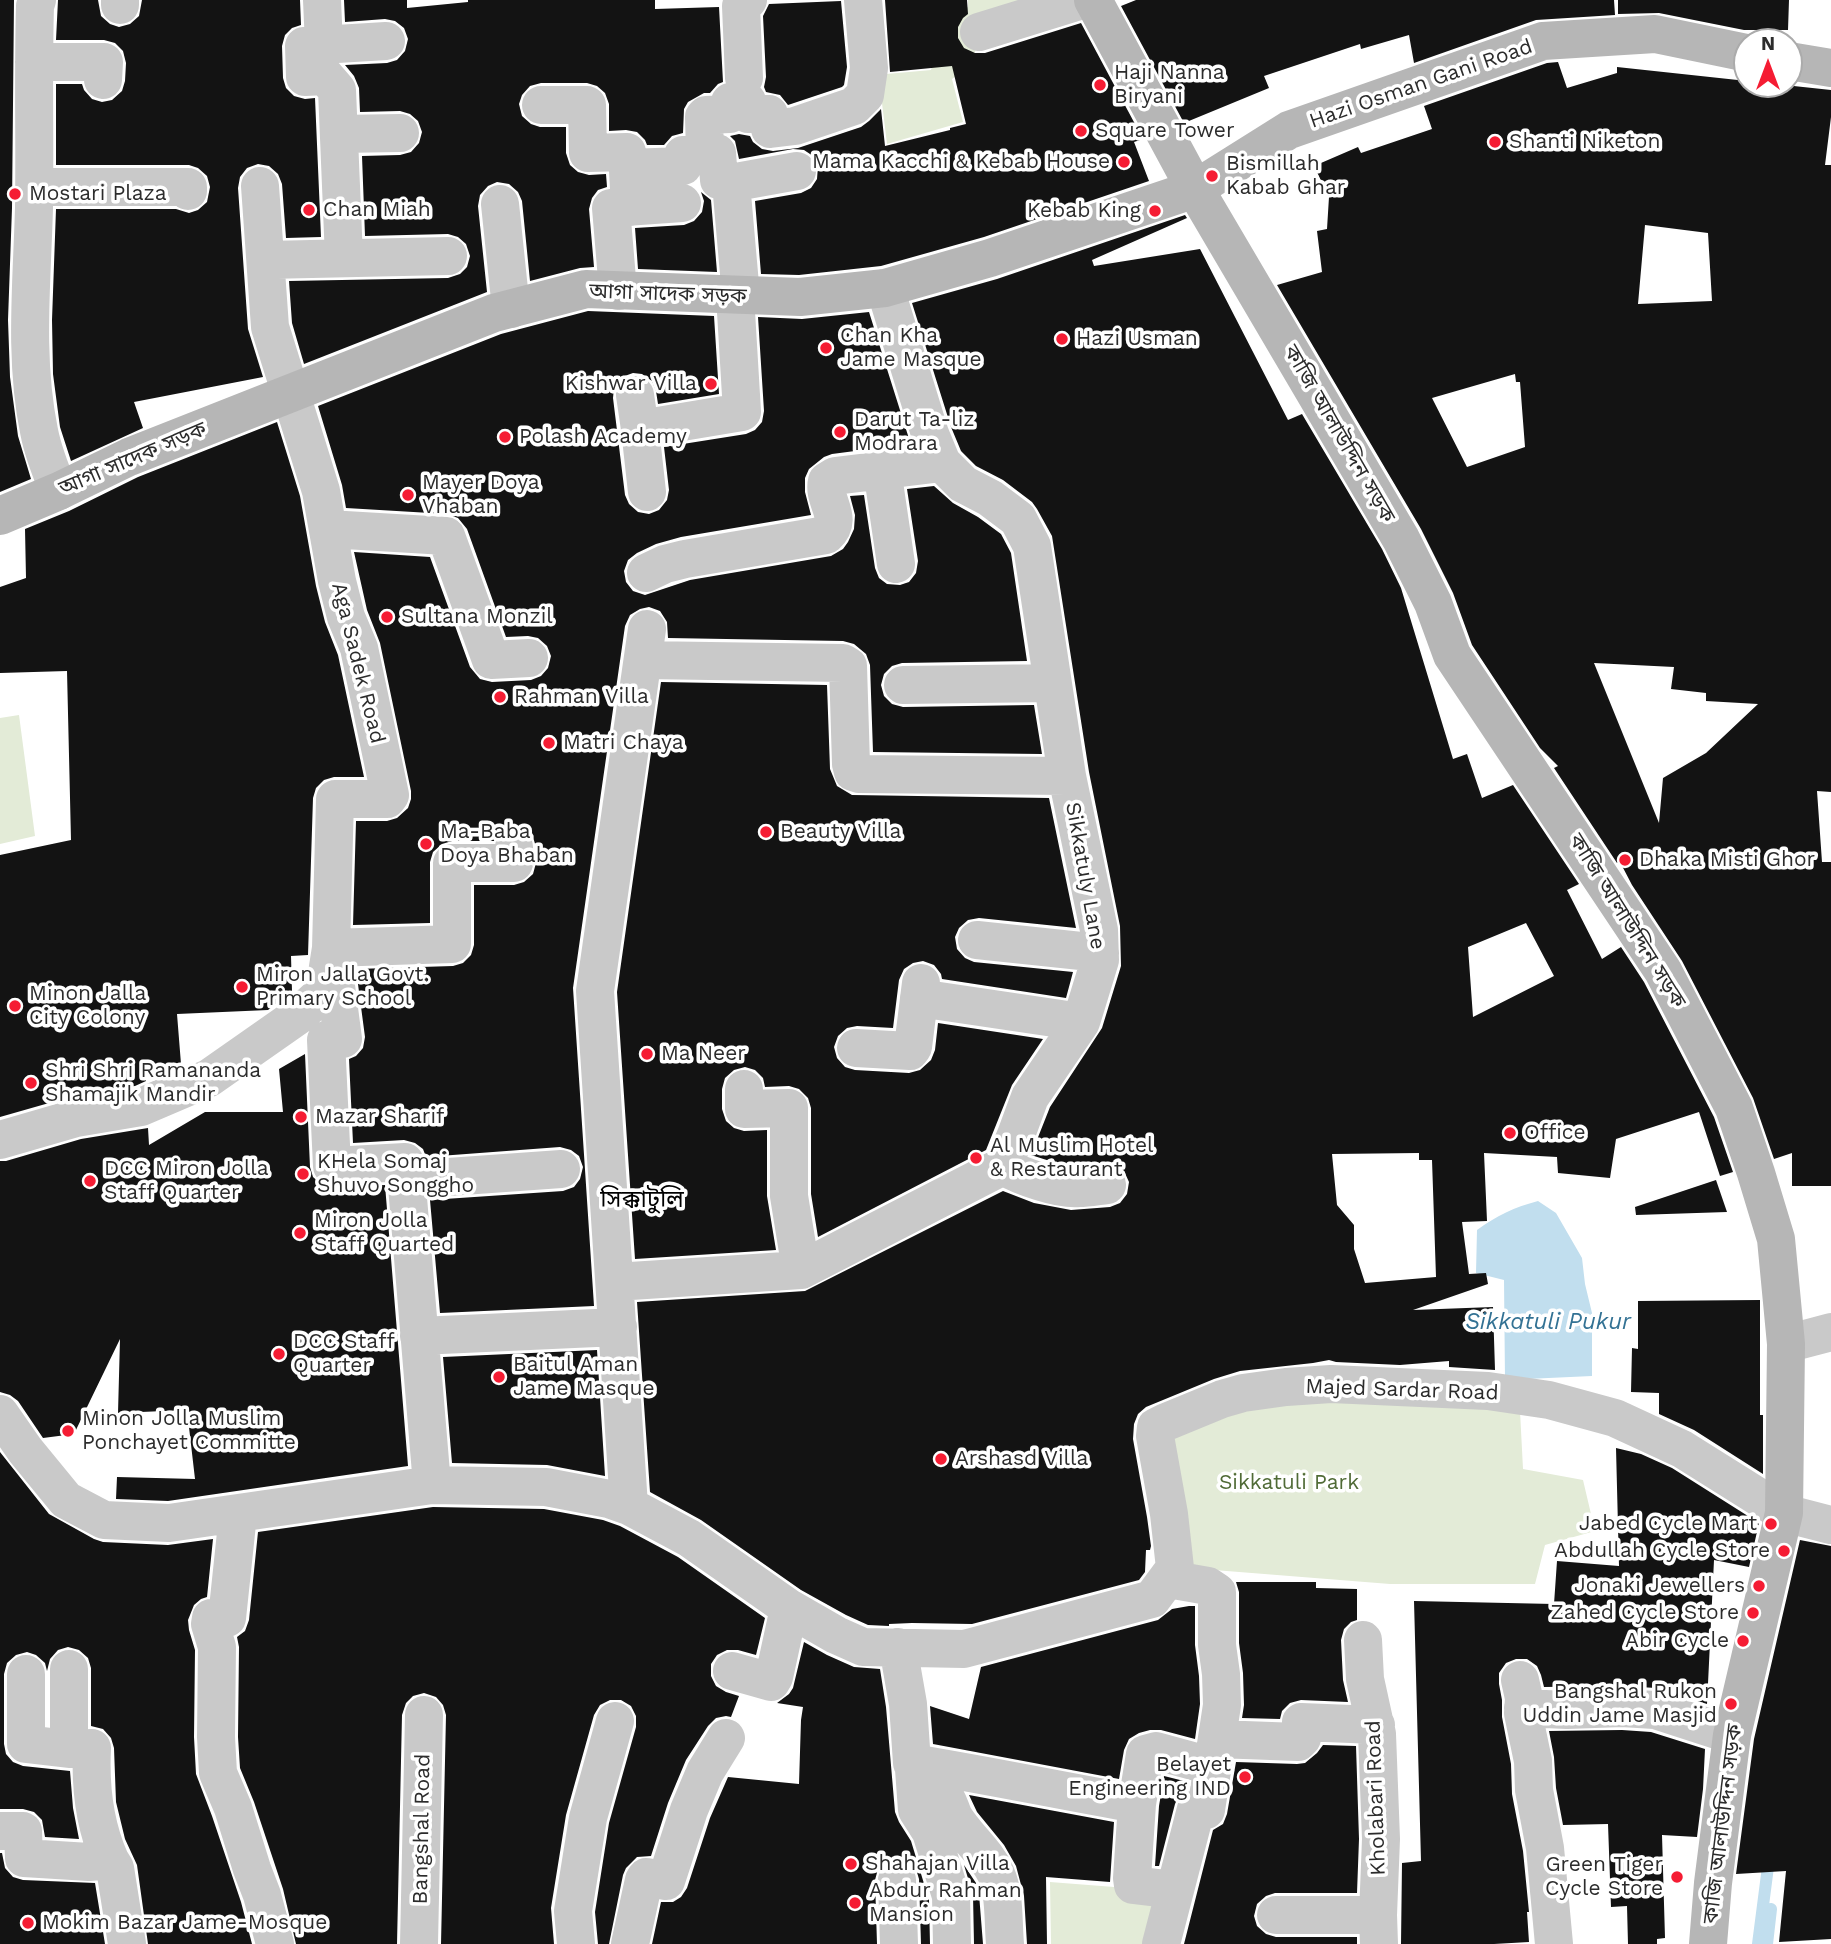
<!DOCTYPE html>
<html>
<head>
<meta charset="utf-8">
<style>
	body { margin:0 }
	#map { position:relative; width:1831px; height:1944px; overflow:hidden; background:#fff; font-family:"Work Sans",sans-serif }
	canvas { display:block }
	.north { position:absolute; left:1733px; top:28px; width:70px; height:70px; box-sizing:border-box; background:#fff; border:2px solid #ababab; border-radius:50%; rotate:0deg; font-size:19px; font-weight:700; line-height:28px; text-align:center; color:#2c2c2c }
	.north::after { content:''; display:block; margin:auto; width:24px; height:32px; background:#f51c33; clip-path:polygon(50% 0,100% 100%,50% 72%,0 100%) }
</style>
</head>
<body>
<div id="map">
<canvas width="1831" height="1944"></canvas>
<div class="north">N</div>
</div>
<script>
const context = document.querySelector('canvas').getContext('2d');
context.lineJoin = 'round';
function fill(path, color) {
  context.fillStyle = color;
  context.fill(path, 'evenodd');
}
function stroke(path, color, width, dash) {
  context.strokeStyle = color;
  context.lineWidth = width;
  context.lineCap = dash ? 'butt' : 'round';
  context.setLineDash(dash || []);
  context.stroke(path);
}
function write(font, color, halo, rows, align = 'center') {
  context.font = font + ' "Work Sans","Noto Sans Bengali",sans-serif';
  context.lineWidth = 7;
  context.setLineDash([]);
  context.textBaseline = 'middle';
  context.strokeStyle = halo;
  context.fillStyle = color;
  for (const [text, x, y, turn = 0] of rows) {
    context.save();
    context.translate(x, y);
    context.rotate((+turn || 0) * Math.PI / 180);
    context.textAlign = isNaN(turn) ? turn : align;
    if (halo) context.strokeText(text, 0, 0);
    context.fillText(text, 0, 0);
    context.restore();
  }
}
const green = new Path2D(`
	M968 0H1028L977 48 966 69 952 79 963 122 887 144 882 103 861 105 875 75 931 70 943 18 968 7Z
	M19 715 35 836 0 844V718Z
	M1262 1395 1520 1411 1523 1469 1583 1480 1595 1531 1545 1545 1535 1584H1390L1189 1568 1169 1436Z
	M1050 1882 1127 1888 1165 1895 1154 1944H1051Z`);
const water = new Path2D(`
	M1538 1201 1556 1213 1582 1258 1585 1284 1592 1313V1376L1505 1380 1504 1280 1476 1273 1477 1230C1496 1216 1515 1207 1538 1201Z`);
const stream = new Path2D(`
	M1758 1944 1769 1859
	M1767 1944 1771 1909`);
const building = new Path2D(`
	M0 0H14L12 208 8 320 10 377 18 436 31 479 0 492Z
	M58 0H98L101 16 110 24 119 27 130 24 139 16 142 0H300L301 25 292 28 285 35 282 46 283 78 286 88 294 96 305 99 315 98 321 237 286 238 282 184 278 174 269 166 258 164 247 168 240 177 238 188 248 329 263 377 134 402 143 428 71 461 60 427 53 374 52 320 56 209H176L189 213 198 210 207 202 210 187 207 176 198 168 189 165H56V84H82L84 90 92 99 102 102 112 100 122 91 125 81 126 63 123 51 115 43 104 40H56Z
	M344 0H407V8L468 2V0H655V9L719 7 723 82 718 84 710 93H704L688 102 684 109 683 133 672 136 664 145H647L645 140 637 132 626 130 609 131V104L605 93 597 86 587 83H541L530 86 522 95 519 104 522 116 531 124 540 127H566V153L570 165 578 172 589 175 606 174 607 187 598 190 592 198 589 209 594 267 580 268 530 281 522 201 518 192 509 184 497 182 488 186 480 195 478 206 487 292 304 364 292 323 289 281 448 278 460 274 467 267 470 256 466 244 458 237 448 234 365 236 362 156 400 155 411 152 419 143 422 132 418 121 410 114 400 111 360 112 359 88 354 76 345 65 387 63 397 60 405 51 408 39 404 28 395 21 385 19 345 22Z
	M885 0H967L968 14 963 18 958 27V38L964 48 975 53H985L1081 23 1143 139 1134 142 1149 181 984 237 881 266 799 275 761 274 755 201 801 193 811 188 817 179 818 166 813 156 804 150 793 149 739 159 735 141 730 136 739 134 750 136 753 142 762 149 773 151 798 148 861 127 869 121 881 109 885 146 950 130V128L966 124 952 66 890 72Z
	M1136 0H1614L1615 15 1536 20 1414 63 1409 35 1361 49 1360 44 1264 76 1269 88 1184 123 1121 6Z
	M1618 0H1789L1788 30H1744L1659 13 1618 14Z
	M841 1 847 67 844 85 842 87 788 105 780 95 766 92 764 87 766 77 763 16 769 4Z
	M1558 62 1567 88 1617 73V67L1747 81V84H1775L1831 90V117L1825 165H1831V792L1817 791 1822 862H1831V1186H1792V1153L1774 1159 1753 1098 1682 961 1632 885 1620 862 1617 863 1554 768 1558 766 1540 748 1472 645 1453 593 1421 529 1277 285 1322 272 1317 231 1327 229 1329 197 1314 166 1358 147 1361 153 1432 129 1424 106 1547 63ZM1645 225 1708 233 1712 301 1638 304ZM1515 374 1516 382H1520L1525 447 1467 467 1432 398ZM1594 663 1674 667 1671 689 1706 693V701L1758 704 1706 753 1663 778 1659 823Z
	M701 192 711 200 717 272 638 269 635 228 684 225 694 221 702 212 704 201Z
	M1185 215 1187 218 1092 260 1094 266 1200 249 1288 420 1302 414 1382 549 1401 588 1453 759 1467 754 1482 798 1513 785 1579 884 1567 890 1602 959 1621 947 1644 982 1714 1117 1733 1172 1720 1176 1699 1112 1616 1139 1610 1178 1558 1173 1557 1157 1484 1153 1487 1221 1462 1222 1469 1274 1486 1273 1488 1284 1413 1310 1493 1307 1495 1370 1449 1367V1361L1400 1365 1336 1362 1329 1360 1313 1363 1240 1371 1214 1379 1146 1407 1138 1414 1134 1424 1133 1439 1147 1517 1151 1546 1150 1550H1146L1145 1572 1139 1580 972 1624 912 1623 889 1624V1626L868 1625 846 1615 801 1590 701 1520 650 1492 637 1302 805 1291 1003 1191 1034 1203 1071 1210 1110 1207 1120 1203 1127 1194 1129 1182 1124 1171 1115 1165 1104 1163 1072 1166 1056 1163 1031 1155 1050 1107 1102 1028 1121 966 1120 926 1089 772 1052 536 1037 509 1032 502 1003 480 976 466 961 451 951 427 912 303 997 279ZM1526 923 1554 976 1473 1017 1468 947ZM1419 1153V1160H1432L1436 1277 1365 1283 1354 1249V1225L1337 1205 1332 1154Z
	M588 311 714 316 719 394 658 404 656 391 652 381 642 374 633 373 622 377 614 388 613 398 625 495 629 504 638 512 649 514 659 510 667 500 669 490 664 447 746 434 755 430 762 422 764 411 758 317 802 319 869 312 911 445 878 448 832 454 824 457 809 469 805 478V492L811 515 681 537 656 544 637 553 628 560 624 571 626 582 633 591 645 595 690 580 831 556 843 549 848 542 854 529 855 515 850 496 864 495 875 568 879 578 887 584 900 585 909 582 916 573 918 561 907 489 934 486 953 503 978 517 1001 534 1011 553 1027 661 902 663 892 666 884 674 881 685 884 696 892 704 903 707 1034 705 1042 754 873 752 870 665 866 654 854 644 843 641 668 638 667 622 660 611 649 607 640 609 630 615 625 626 573 988 594 1306 440 1313 430 1200 563 1191 574 1187 580 1179 583 1167 579 1156 571 1150 560 1147 426 1157 423 1149 415 1143 404 1140 353 1143 349 1059 356 1056 363 1048 365 1037 356 969 453 966 463 963 471 955 474 945V885H514L524 882 533 874 536 863V847L533 837 525 828 515 825 503 828 495 836 494 841H452L442 844 433 852 430 862V923L353 925 356 821H387L397 818 408 808 411 799V791L380 643 367 610 354 552 430 557 470 667 480 679 492 682 531 680 541 676 548 668 551 656 547 646 538 638 528 636 506 637 467 529 458 518 447 514 346 508 342 485 318 406 501 334Z
	M277 422 300 496 316 586 325 622 338 655 364 777H334L324 780 316 788 313 798 308 955 291 956 292 991 268 1010 177 1014 181 1064 145 1067 146 1081 135 1086 70 1097 0 1117V855L71 840 67 671 0 673V587L26 578 25 529 69 511 138 477Z
	M661 682 827 685 830 769 837 786 852 795 1049 798 1076 928 979 918 968 920 959 928 955 937 957 949 965 958 974 962 1073 972 1066 998 942 979 941 974 934 965 923 961 913 963 904 969 899 980 893 1028 857 1026 847 1028 838 1036 834 1047 837 1058 845 1067 855 1070 909 1073 920 1070 931 1060 935 1050 938 1023 1043 1039 1012 1085 986 1150 818 1237 811 1194V1108L808 1098 799 1089 789 1086 765 1087 763 1078 755 1070 745 1067 734 1070 725 1078 722 1089V1109L726 1121 734 1128 744 1131 767 1130V1196L776 1250 635 1259 617 992Z
	M305 1054 310 1167 313 1177 322 1185 333 1188 385 1185 408 1466 168 1501 116 1499 117 1477 195 1479 187 1410 118 1413 120 1339 74 1434 43 1438 18 1401 10 1395 0 1392V1161H6L81 1139 148 1128 149 1145 205 1112H283L279 1069Z
	M1716 1180 1727 1212 1636 1215 1635 1207Z
	M1760 1300V1415H1763V1474L1694 1430 1659 1414V1393L1631 1392 1632 1348 1638 1349V1301Z
	M597 1350 605 1476 547 1465 452 1463 443 1357Z
	M1616 1448 1641 1454 1672 1468 1759 1523 1749 1567 1714 1560 1707 1704 1656 1688 1623 1686 1544 1687 1541 1675 1537 1666 1527 1659H1516L1506 1663 1499 1673V1684L1502 1700V1717L1511 1764 1512 1794 1523 1851 1529 1912H1527L1529 1942 1494 1944H1401L1402 1863 1421 1861 1414 1601 1554 1604 1557 1561 1619 1566Z
	M0 1452 49 1514 94 1539 103 1542 168 1545 213 1539 207 1597 201 1599 194 1605 188 1620 189 1630 195 1650 194 1737 196 1774 212 1816 241 1902 252 1944H148L137 1865 125 1839 116 1802 114 1748 111 1738 103 1729 91 1726V1668L88 1658 79 1650 68 1647 58 1650 50 1659 47 1671 45 1663 36 1655 27 1652 16 1655 7 1663 4 1674V1744L6 1754 13 1762 23 1766 70 1771 73 1808 79 1839 45 1837 42 1820 34 1812 23 1809H0Z
	M433 1507 544 1509 603 1520 620 1526 678 1557 765 1618 756 1655 738 1650H727L717 1655 711 1664V1676L716 1686 726 1692 739 1696 731 1717 726 1716 716 1718 708 1726 686 1760 668 1803 651 1856 637 1857 626 1868 623 1875 609 1944H598L595 1912 609 1823 636 1727V1716L631 1706 621 1700H610L600 1705 594 1715 566 1815 551 1908 554 1944H441L446 1715 443 1705 436 1697 424 1693 413 1696 406 1703 402 1715 397 1944H296L283 1889 254 1802 240 1768 238 1737 239 1647 237 1637 245 1631 249 1620 258 1532Z
	M1800 1540 1831 1546V1939L1779 1942 1786 1871 1736 1874 1754 1739Z
	M1236 1582H1316V1588L1357 1589V1620L1351 1622 1344 1629 1341 1640 1343 1680 1348 1702 1301 1700 1290 1703 1282 1711 1280 1719 1242 1718 1244 1705 1243 1673 1239 1643V1592Z
	M1189 1606H1195V1645L1199 1676 1200 1704 1195 1739 1161 1730H1150L1139 1733 1129 1739 1124 1750 1119 1779 933 1744 930 1706 969 1719 981 1667 1158 1620 1172 1609Z
	M804 1642 827 1655 854 1667 880 1669 886 1707 895 1812 899 1822 911 1841 929 1900 930 1944H921L919 1879 916 1869 908 1861 897 1858 885 1862 878 1869 875 1880 877 1944H652L661 1902H673L681 1897 687 1888 710 1818 728 1777 799 1784 801 1720 803 1707 777 1703 789 1694 793 1688Z
	M1622 1730 1651 1732 1705 1749 1703 1789 1697 1837 1662 1835 1665 1938 1657 1939V1944H1628L1627 1906 1611 1907 1608 1824 1563 1825 1556 1788 1554 1757 1549 1731Z
	M1323 1745 1356 1746 1359 1839 1357 1893H1275L1266 1896 1257 1904 1254 1916 1257 1926 1266 1934 1276 1937H1357V1944H1184L1213 1830 1223 1824 1227 1814 1236 1762 1297 1764 1305 1763 1317 1753Z
	M1164 1776 1188 1782 1187 1789 1179 1795 1175 1804 1159 1866H1155L1159 1806Z
	M969 1795 1114 1822 1110 1882 1046 1877 1047 1944H1027L1024 1896 1016 1866 1004 1845 977 1812Z
	M0 1853H2L5 1868 13 1877 23 1880 95 1883 105 1944H0Z
	M964 1865 976 1883 979 1894 983 1944H974L973 1895Z`);
const street = new Path2D(`
	M37 0 35 6C33 74 35 141 34 208 32 282 24 358 39 431 43 452 51 472 59 491
	M120 0V5
	M322 0 324 45
	M979 32 1082 0
	M34 62H104L103 80
	M744 78 741 6 744 1 748 0
	M541 105H587L588 153 627 152 630 207
	M339 134 400 133
	M705 153 704 117 706 115 730 114V102L747 101 748 114H769L770 129 795 126 854 106 865 95 869 68 863 0
	M628 168 683 166V155L717 153 719 180 736 182 797 171
	M728 182 731 183 741 296
	M34 187H188V191
	M500 204 511 309
	M344 258 337 90 325 76 305 77 304 46 386 41
	M266 260 448 256
	M618 291 611 208 682 203
	M635 395 640 429 742 412 735 295
	M640 429 647 492
	M882 469 896 564
	M328 529 446 536 491 660 529 658
	M646 573 665 564 685 559 826 535C845 518 822 501 827 481L835 476 942 463
	M643 660 843 663 848 666 851 764 853 772 859 774 1067 776
	M903 685 1052 683
	M977 940 1100 953
	M919 998 1081 1022
	M856 1048 910 1051 913 1047 921 983
	M744 1089V1109L789 1108V1196L801 1270
	M0 1140 76 1118 141 1107 209 1078 299 1015 324 992 331 948 335 799H387L390 795 359 648 346 617 337 581 321 491 270 327 260 186
	M1003 1166C1020 1176 1059 1190 1079 1188 1088 1188 1098 1186 1107 1185
	M406 1180 561 1169
	M615 1282 801 1270 1003 1166 1016 1135 1030 1097 1081 1022 1100 960 1099 930 1067 776 1032 546 1018 519 990 498 963 484 942 463 930 434 885 288
	M419 1336 618 1327
	M1786 1344 1831 1332
	M0 1414 25 1450 66 1500 104 1520 169 1523 432 1485 546 1487 609 1499 629 1506 689 1538 789 1608 836 1635 863 1647 964 1649 1152 1599 1175 1568 1169 1514 1155 1436 1156 1427 1166 1422 1222 1399 1243 1393 1286 1387 1331 1384 1488 1391 1549 1400 1615 1418 1682 1449 1784 1513 1831 1525
	M432 1485 405 1162 332 1166 326 1040 343 1039 331 948 452 944V863H514V847
	M629 1506 595 991 647 629
	M238 1514 227 1618H211L210 1624 217 1647 216 1737 218 1773 233 1808 252 1869 262 1895 275 1944
	M1363 1640 1365 1679 1377 1734 1381 1839 1378 1915 1379 1944
	M898 1647 908 1704 912 1763C917 1776 933 1782 942 1793 949 1800 950 1809 954 1817 966 1837 986 1852 996 1874 1005 1894 1003 1922 1005 1944
	M69 1669V1749
	M732 1671 771 1682 774 1677 789 1608
	M26 1674V1744L69 1749 92 1748C90 1788 94 1824 110 1860
	M1520 1680 1524 1698 1523 1713 1533 1761 1534 1790 1545 1848 1554 1944
	M1523 1708 1567 1710 1622 1708 1655 1710 1732 1735
	M1217 1739 1298 1742 1302 1738 1301 1722 1376 1725
	M912 1763C987 1775 1062 1791 1137 1804L1132 1878 1133 1885 1175 1890
	M914 1769 917 1810 931 1832 951 1896 952 1944
	M1137 1804 1145 1754 1156 1751 1211 1766
	M0 1831H23L24 1858 89 1862 110 1860 115 1868 127 1944
	M897 1880 899 1944
	M1276 1915H1378
	M419 1944 424 1715
	M576 1944 573 1911 588 1818 615 1721
	M630 1944 644 1880 646 1877 666 1881 689 1810 705 1772 726 1738
	M1161 1944 1196 1809 1206 1810 1222 1705 1221 1674 1217 1645V1592L1208 1586 1168 1579`);
const secondary = new Path2D(`
	M1093 0 1195 189 1401 539 1433 603 1452 655 1663 971 1734 1108 1756 1173 1776 1239 1786 1344 1784 1513 1732 1735 1713 1883 1708 1944
	M1789 61 1831 68
	M0 516 59 491 129 457 494 313 586 289 800 297 885 288 990 258 1195 189 1289 130 1543 41 1655 34 1747 53`);
const markers = [
	[1100,85,7,"#f51c33"],
	[1081,131,7,"#f51c33"],
	[1495,142,7,"#f51c33"],
	[1124,162,7,"#f51c33"],
	[1212,176,7,"#f51c33"],
	[15,194,7,"#f51c33"],
	[309,210,7,"#f51c33"],
	[1155,211,7,"#f51c33"],
	[1062,339,7,"#f51c33"],
	[826,348,7,"#f51c33"],
	[711,384,7,"#f51c33"],
	[840,432,7,"#f51c33"],
	[505,437,7,"#f51c33"],
	[408,495,7,"#f51c33"],
	[387,617,7,"#f51c33"],
	[500,697,7,"#f51c33"],
	[549,743,7,"#f51c33"],
	[766,832,7,"#f51c33"],
	[426,844,7,"#f51c33"],
	[1625,860,7,"#f51c33"],
	[242,987,7,"#f51c33"],
	[15,1006,7,"#f51c33"],
	[647,1054,7,"#f51c33"],
	[31,1083,7,"#f51c33"],
	[301,1117,7,"#f51c33"],
	[1510,1133,7,"#f51c33"],
	[976,1158,7,"#f51c33"],
	[303,1174,7,"#f51c33"],
	[90,1181,7,"#f51c33"],
	[300,1233,7,"#f51c33"],
	[279,1354,7,"#f51c33"],
	[499,1377,7,"#f51c33"],
	[68,1431,7,"#f51c33"],
	[941,1459,7,"#f51c33"],
	[1771,1524,7,"#f51c33"],
	[1784,1551,7,"#f51c33"],
	[1759,1586,7,"#f51c33"],
	[1753,1613,7,"#f51c33"],
	[1743,1641,7,"#f51c33"],
	[1731,1704,7,"#f51c33"],
	[1245,1777,7,"#f51c33"],
	[851,1864,7,"#f51c33"],
	[1677,1877,7,"#f51c33"],
	[855,1903,7,"#f51c33"],
	[28,1923,7,"#f51c33"]
];
const poiNames = [
	["Haji Nanna",1114,73],
	["Biryani",1114,97],
	["Square Tower",1095,131],
	["Shanti Niketon",1509,142],
	["Mama Kacchi & Kebab House",1110,162,"right"],
	["Bismillah",1226,164],
	["Kabab Ghar",1226,188],
	["Mostari Plaza",29,194],
	["Chan Miah",323,210],
	["Kebab King",1141,211,"right"],
	["Chan Kha",840,336],
	["Jame Masque",840,360],
	["Hazi Usman",1076,339],
	["Kishwar Villa",697,384,"right"],
	["Darut Ta-liz",854,420],
	["Modrara",854,444],
	["Polash Academy",519,437],
	["Mayer Doya",422,483],
	["Vhaban",422,507],
	["Sultana Monzil",401,617],
	["Rahman Villa",514,697],
	["Matri Chaya",563,743],
	["Ma-Baba",440,832],
	["Doya Bhaban",440,856],
	["Beauty Villa",780,832],
	["Dhaka Misti Ghor",1639,860],
	["Miron Jalla Govt.",256,975],
	["Primary School",256,999],
	["Minon Jalla",29,994],
	["City Colony",29,1018],
	["Ma Neer",661,1054],
	["Shri Shri Ramananda",45,1071],
	["Shamajik Mandir",45,1095],
	["Mazar Sharif",315,1117],
	["Office",1524,1133],
	["Al Muslim Hotel",990,1146],
	["& Restaurant",990,1170],
	["KHela Somaj",317,1162],
	["Shuvo Songgho",317,1186],
	["DCC Miron Jolla",104,1169],
	["Staff Quarter",104,1193],
	["Miron Jolla",314,1221],
	["Staff Quarted",314,1245],
	["DCC Staff",293,1342],
	["Quarter",293,1366],
	["Baitul Aman",513,1365],
	["Jame Masque",513,1389],
	["Minon Jolla Muslim",82,1419],
	["Ponchayet Committe",82,1443],
	["Arshasd Villa",955,1459],
	["Jabed Cycle Mart",1757,1524,"right"],
	["Abdullah Cycle Store",1770,1551,"right"],
	["Jonaki Jewellers",1745,1586,"right"],
	["Zahed Cycle Store",1739,1613,"right"],
	["Abir Cycle",1729,1641,"right"],
	["Bangshal Rukon",1717,1692,"right"],
	["Uddin Jame Masjid",1717,1716,"right"],
	["Belayet",1231,1765,"right"],
	["Engineering IND",1231,1789,"right"],
	["Shahajan Villa",865,1864],
	["Green Tiger",1663,1865,"right"],
	["Cycle Store",1663,1889,"right"],
	["Abdur Rahman",869,1891],
	["Mansion",869,1915],
	["Mokim Bazar Jame-Mosque",42,1923]
];
const streetNames = [
	["Hazi Osman Gani Road",1421,84,-19],
	["আগা সাদেক সড়ক",668,294,2],
	["কাজি আলাউদ্দিন সড়ক",1339,434,60],
	["আগা সাদেক সড়ক",133,459,-23],
	["Aga Sadek Road",358,663,76],
	["Sikkatuly Lane",1085,876,80],
	["কাজি আলাউদ্দিন সড়ক",1627,921,58],
	["Majed Sardar Road",1402,1390,2],
	["Kholabari Road",1376,1798,-92],
	["কাজি আলাউদ্দিন সড়ক",1723,1824,-83],
	["Bangshal Road",422,1829,-89]
];
const parkNames = [
	["Sikkatuli Park",1289,1483]
];
const waterNames = [
	["Sikkatuli Pukur",1548,1322]
];
const quarterNames = [
	["সিক্কাটুলি",642,1200]
];
fill(green, '#e3ebd7');
fill(water, '#c1deee');
stroke(stream, '#c1deee', 12);
fill(building, '#131313');
stroke(street, '#c9c9c9', 38);
stroke(secondary, '#b6b6b6', 38);
for (const [x, y, r, color] of markers) {
  const dot = new Path2D();
  dot.arc(x, y, r, 0, 2 * Math.PI);
  context.fillStyle = color;
  context.fill(dot);
  stroke(dot, '#fff', 2.5);
}
write('21px', '#2c2c2c', '#fff', poiNames, 'left');
write('21px', '#2c2c2c', '#fff', streetNames);
write('21px', '#506b36', '#fff', parkNames);
write('italic 23px', '#337294', '#fff', waterNames);
write('24px', '#000', '#fff', quarterNames);
</script>
</body>
</html>
